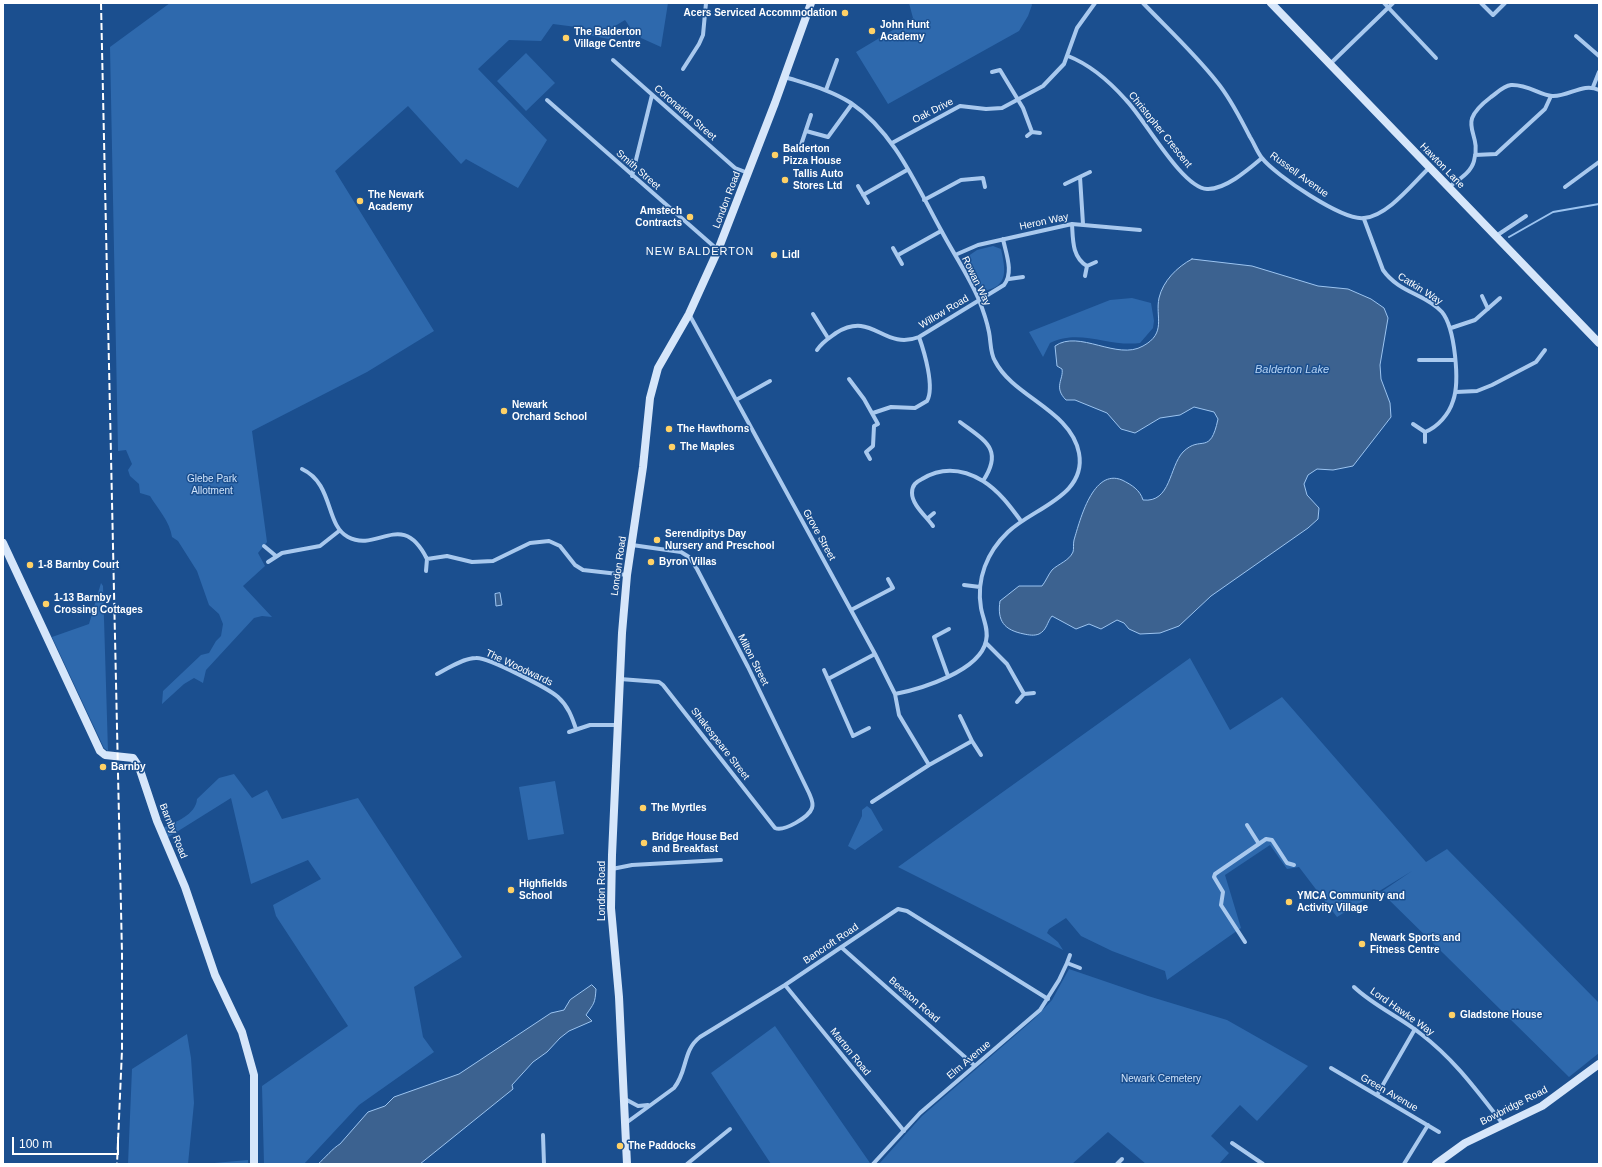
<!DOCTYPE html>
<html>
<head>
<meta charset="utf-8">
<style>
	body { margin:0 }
	#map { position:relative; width:1602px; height:1167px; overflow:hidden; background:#1b4f8f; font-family:Helvetica,sans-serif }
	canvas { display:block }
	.frame { position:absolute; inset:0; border:4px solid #fff; pointer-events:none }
	.scale { position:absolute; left:12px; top:1137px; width:107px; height:18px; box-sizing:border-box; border:2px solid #fff; border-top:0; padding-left:5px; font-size:12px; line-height:14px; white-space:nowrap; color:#fff; -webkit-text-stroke:3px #1b4f8f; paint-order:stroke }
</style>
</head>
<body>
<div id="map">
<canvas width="1602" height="1167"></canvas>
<div class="frame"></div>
<div class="scale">100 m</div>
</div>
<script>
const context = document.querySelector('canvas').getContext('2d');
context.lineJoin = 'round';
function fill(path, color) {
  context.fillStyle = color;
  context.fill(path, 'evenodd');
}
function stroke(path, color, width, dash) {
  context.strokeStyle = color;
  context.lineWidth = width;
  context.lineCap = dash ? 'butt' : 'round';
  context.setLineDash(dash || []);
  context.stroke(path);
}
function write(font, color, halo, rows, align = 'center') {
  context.font = font + ' Helvetica,sans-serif';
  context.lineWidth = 3;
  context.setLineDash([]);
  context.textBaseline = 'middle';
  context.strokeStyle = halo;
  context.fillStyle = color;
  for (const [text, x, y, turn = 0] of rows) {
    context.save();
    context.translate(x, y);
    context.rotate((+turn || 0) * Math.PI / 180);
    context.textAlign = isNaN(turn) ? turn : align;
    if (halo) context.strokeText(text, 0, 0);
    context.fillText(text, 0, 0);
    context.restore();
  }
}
const green = new Path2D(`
	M170 3H668L661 47 641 38 638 28 632 30 625 20 615 26 612 35 609 39 583 34 584 28 553 24 541 41 509 40 478 69 547 140 518 188 466 159 461 164 408 106 335 171 434 331 367 372 252 431 267 542 258 553 265 566 243 586 272 617 262 616 254 618 206 670 203 683 194 678 184 684 162 704 163 691 201 655 209 653 216 641 221 636 223 624 219 614 209 605 197 571 178 541 172 537C170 522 158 509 150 496L140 493 139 484 130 476 128 470 132 464 126 450 118 451 110 47Z
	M909 3H1031L1032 5 1028 16 1019 31 888 104 856 52 913 18Z
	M526 53 555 83 526 111 497 81Z
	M993 246 1001 249C1005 268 1010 287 983 291L979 287 964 259 977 250Z
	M1132 298 1151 303 1154 321 1153 328 1140 343C1108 347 1080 328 1050 343L1043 357 1029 332 1110 300Z
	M101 583 103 586 108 751 104 748 52 637 89 624Z
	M1190 658 1230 730 1282 697 1426 862 1447 849 1599 1003V1053L1569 1077 1381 892 1412 871 1337 917 1299 867 1287 869 1270 845 1225 875 1241 928 1167 980 1165 971 1112 951 1081 936 1066 918 1049 929 1047 933 1058 942 1063 950 898 867Z
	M234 774 252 798 267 790 282 819 358 798 462 957 414 987 423 1037 434 1052 359 1105 304 1164H264L262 1086 348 1026 276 916 273 905 321 879 308 860 251 884 231 798 167 838 163 828C175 822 196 815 197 799L219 778Z
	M555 781 564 834 528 840 519 787Z
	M867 806 871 809 883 830 855 850 848 846 862 816V810Z
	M1069 969 1148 996 1227 1020 1308 1066 1257 1121 1240 1105 1211 1136 1229 1153 1219 1164H1146L1108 1132 1072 1164H879L922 1116 1034 1019 1052 1000Z
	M775 1026 870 1163 869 1164H771L711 1073Z
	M187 1034 191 1058 194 1103 188 1164H128L132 1069Z
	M248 1160V1164H203Z`);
const water = new Path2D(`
	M1192 259 1252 266 1318 286 1348 289 1371 299 1384 308 1388 318 1380 365 1381 379 1390 403 1391 417 1353 466 1333 470 1317 469 1308 475 1304 484 1307 495 1319 508 1318 519 1308 528 1211 596 1179 626 1160 633 1140 634 1129 629 1124 623 1117 620 1101 629 1089 624 1076 629 1052 616C1047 622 1047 630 1039 634 1034 636 1029 635 1024 634 1004 630 997 621 1000 601L1019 586H1042C1046 581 1048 575 1052 570 1058 564 1069 561 1073 552 1074 549 1073 544 1074 540 1080 520 1093 468 1122 480 1132 485 1140 490 1143 500 1171 503 1169 467 1183 452 1201 434 1210 457 1218 419L1214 412 1194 407 1180 415 1160 418 1135 433 1121 429 1107 413 1075 400H1066C1053 387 1064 379 1062 369L1057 366 1055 346C1079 329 1117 361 1143 346 1167 333 1155 317 1159 298 1163 281 1177 267 1192 259Z
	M500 593 502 605 496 606 495 594Z
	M592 985 596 989C595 1004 594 1003 586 1015L592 1021 569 1031 560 1038 547 1052 533 1062 512 1085 513 1089 420 1164H318C325 1158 333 1148 340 1144L368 1112 385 1106 394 1097 459 1074 551 1013 564 1010 570 1000Z`);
const stream = new Path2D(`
	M1509 237 1553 212 1599 204`);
const street = new Path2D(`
	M1143 3C1168 29 1195 54 1217 82 1231 99 1240 118 1250 137 1254 143 1257 152 1262 158 1275 175 1343 221 1364 218 1388 216 1413 183 1430 167
	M1384 3 1436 58
	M1481 3 1493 15 1505 3
	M1576 36 1599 56
	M1068 56C1091 65 1110 82 1126 100 1144 118 1182 188 1207 189 1225 190 1249 169 1262 158
	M613 60 735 168 748 173
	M1330 64 1393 3
	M683 69 699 44 703 35 706 3
	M992 72 1000 70 1023 108 1032 132 1027 136
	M785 77C807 84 831 90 851 103 895 133 916 185 941 230 953 253 969 276 979 300 983 310 987 322 989 332 991 342 990 353 995 361 1013 397 1071 410 1079 453 1087 496 1033 508 1008 532 987 552 976 579 981 608 983 619 989 630 986 641 980 671 921 689 895 694
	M1593 87 1599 72
	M826 90 837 60
	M547 100 718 250
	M806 131 828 137 852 104
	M1032 132 1040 133
	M892 143 960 106 986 109 1002 108 1043 86 1064 64 1077 28 1095 3
	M801 145 811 115
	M1475 155 1496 154 1545 109 1551 96
	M632 176 652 95
	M1080 177 1083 224
	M1065 184 1090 172
	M858 186 868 203
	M1449 187C1458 180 1471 173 1474 161 1483 130 1453 126 1491 97 1497 93 1503 86 1511 85 1527 84 1540 95 1552 96 1569 97 1583 82 1599 90
	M1565 187 1599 162
	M863 195 907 170
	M924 200 961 180 983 178 985 187
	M1364 219 1383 270C1399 293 1426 294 1442 312 1455 328 1460 382 1453 401 1449 414 1438 427 1425 432
	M1072 224C1073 240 1072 257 1087 266L1096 262
	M1496 236 1526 216
	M893 248 902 264
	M898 255 941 231
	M955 255 978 245 1072 224 1140 230
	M1085 276 1087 266
	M1009 279 1023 277
	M1482 296 1488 309
	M689 314 875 654 895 694 899 715 929 765
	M813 314 828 338
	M1451 328 1475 320 1500 298
	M817 350C822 342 829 338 836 333 873 310 883 351 919 337L1004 285C1014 272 1006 254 1003 239
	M1419 360H1455
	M849 379 864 399 878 424 874 426 873 446 866 452 870 459
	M1456 392 1477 391 1492 385 1536 362 1545 350
	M736 400 770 381
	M873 413 891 407 915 408 927 401C935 387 924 351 919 337
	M960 422C985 441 1004 449 983 481
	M1413 424 1425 432V442
	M302 469C334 484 325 525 348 537 378 553 402 509 427 559L447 556 472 562 493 561 530 543 549 541 560 546 575 565 583 570 627 575
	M928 518 934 513
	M933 526C926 516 912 505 912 493 912 485 916 482 922 479 942 467 963 469 983 481 999 491 1010 506 1021 521
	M264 546 276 556
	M268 562 282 553 320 546 339 531
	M426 571 427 559
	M964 585 980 587
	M851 610 893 588 888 579
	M986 643 1007 664 1024 694
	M824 670 828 679
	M437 674C448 668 464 658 476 658 488 657 549 689 558 697 568 706 572 717 576 729
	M948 676 934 637 949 629
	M620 679 659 682 663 685 775 828C784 832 809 817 812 808 814 803 811 798 809 793L748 667 697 569 689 557 681 552 632 545
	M1017 702 1024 694 1034 693
	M869 728 853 736 828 679 875 654
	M569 732 590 725H618
	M972 741 981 755
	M872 802 929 765 972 741 960 716
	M1247 825 1259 844
	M612 869 632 865 721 860
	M1245 942 1221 905 1223 892 1214 877 1215 874 1266 839 1272 840 1287 863 1294 865
	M841 947 975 1066
	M1067 963 1070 955
	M785 985 904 1131
	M1354 987C1374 1006 1400 1017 1421 1034 1455 1060 1477 1091 1503 1124
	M1331 1068 1439 1132
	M1377 1095 1415 1029
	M625 1099 638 1106 648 1105
	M626 1123 674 1088C688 1071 682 1051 700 1037L785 985 898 909 907 911 1048 999
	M543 1135 544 1164
	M1232 1143 1263 1164
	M687 1164 730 1129
	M873 1164 920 1113 1040 1010 1059 980 1067 963 1080 968
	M1117 1164 1122 1159
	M1404 1164 1428 1125`);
const secondary = new Path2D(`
	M1271 3 1599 343
	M3 543 100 751 105 755 133 758 139 767 157 821 185 887 215 975 242 1032 254 1075V1164
	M627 1164 619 997 611 908 612 855 622 633 627 575 643 467 650 398 658 368 689 314 718 250 775 103 811 3
	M1436 1164 1465 1143 1542 1106 1599 1064`);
const rail = new Path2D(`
	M101 3 122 954V1050L117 1164`);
const markers = [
	[845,13,4,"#ffd166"],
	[872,31,4,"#ffd166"],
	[566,38,4,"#ffd166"],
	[775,155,4,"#ffd166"],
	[785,180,4,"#ffd166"],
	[360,201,4,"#ffd166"],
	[690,217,4,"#ffd166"],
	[774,255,4,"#ffd166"],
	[504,411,4,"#ffd166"],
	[669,429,4,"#ffd166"],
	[672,447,4,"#ffd166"],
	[657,540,4,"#ffd166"],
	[651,562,4,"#ffd166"],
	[30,565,4,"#ffd166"],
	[46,604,4,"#ffd166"],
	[103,767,4,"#ffd166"],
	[643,808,4,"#ffd166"],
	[644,843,4,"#ffd166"],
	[511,890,4,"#ffd166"],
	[1289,902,4,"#ffd166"],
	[1362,944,4,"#ffd166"],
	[1452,1015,4,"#ffd166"],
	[620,1146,4,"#ffd166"]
];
const poiNames = [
	["Acers Serviced Accommodation",837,13,"right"],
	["John Hunt",880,25],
	["Academy",880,37],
	["The Balderton",574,32],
	["Village Centre",574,44],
	["Balderton",783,149],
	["Pizza House",783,161],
	["Tallis Auto",793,174],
	["Stores Ltd",793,186],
	["The Newark",368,195],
	["Academy",368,207],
	["Amstech",682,211,"right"],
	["Contracts",682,223,"right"],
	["Lidl",782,255],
	["Newark",512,405],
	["Orchard School",512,417],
	["The Hawthorns",677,429],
	["The Maples",680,447],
	["Serendipitys Day",665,534],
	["Nursery and Preschool",665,546],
	["Byron Villas",659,562],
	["1-8 Barnby Court",38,565],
	["1-13 Barnby",54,598],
	["Crossing Cottages",54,610],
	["Barnby",111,767],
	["The Myrtles",651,808],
	["Bridge House Bed",652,837],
	["and Breakfast",652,849],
	["Highfields",519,884],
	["School",519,896],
	["YMCA Community and",1297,896],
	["Activity Village",1297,908],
	["Newark Sports and",1370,938],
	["Fitness Centre",1370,950],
	["Gladstone House",1460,1015],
	["The Paddocks",628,1146]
];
const streetNames = [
	["Oak Drive",933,111,-27],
	["Coronation Street",685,113,41],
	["Christopher Crescent",1160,130,51],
	["Hawton Lane",1442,166,46],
	["Smith Street",638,170,41],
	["Russell Avenue",1299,175,36],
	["London Road",727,200,-69],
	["Heron Way",1044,222,-12],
	["Rowan Way",976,281,64],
	["Catkin Way",1420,289,32],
	["Willow Road",944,312,-31],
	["Grove Street",819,535,61],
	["London Road",619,566,-82],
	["Milton Street",753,660,63],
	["The Woodwards",519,668,25],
	["Shakespeare Street",720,744,52],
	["Barnby Road",173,831,68],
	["London Road",602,891,-90],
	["Bancroft Road",831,944,-34],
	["Beeston Road",914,1000,41],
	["Lord Hawke Way",1402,1012,35],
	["Marton Road",850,1052,51],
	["Elm Avenue",969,1060,-40],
	["Green Avenue",1389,1093,30],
	["Bowbridge Road",1514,1106,-27]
];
const parkNames = [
	["Glebe Park",212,479],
	["Allotment",212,491],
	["Newark Cemetery",1161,1079]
];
const neighbourhoodNames = [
	["NEW BALDERTON",700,252]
];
const waterNames = [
	["Balderton Lake",1292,370]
];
fill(green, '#2e69ad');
fill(water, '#3c6290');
stroke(water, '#9cc4f0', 1);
stroke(stream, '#9cc4f0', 2);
stroke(street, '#a9c9ee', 4);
stroke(secondary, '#d6e6fa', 8);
stroke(rail, '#fff', 2, [7, 3]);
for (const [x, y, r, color] of markers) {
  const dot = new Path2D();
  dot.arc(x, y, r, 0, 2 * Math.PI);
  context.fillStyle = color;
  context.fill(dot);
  stroke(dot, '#1b4f8f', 1.5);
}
write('bold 10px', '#fff', '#1b4f8f', poiNames, 'left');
write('10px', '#fff', '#1b4f8f', streetNames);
write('10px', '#cfe3fa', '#1b4f8f', parkNames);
context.letterSpacing = '1px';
write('11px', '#fff', '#1b4f8f', neighbourhoodNames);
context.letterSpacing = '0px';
write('italic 11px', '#b5d3f5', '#1b4f8f', waterNames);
</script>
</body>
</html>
